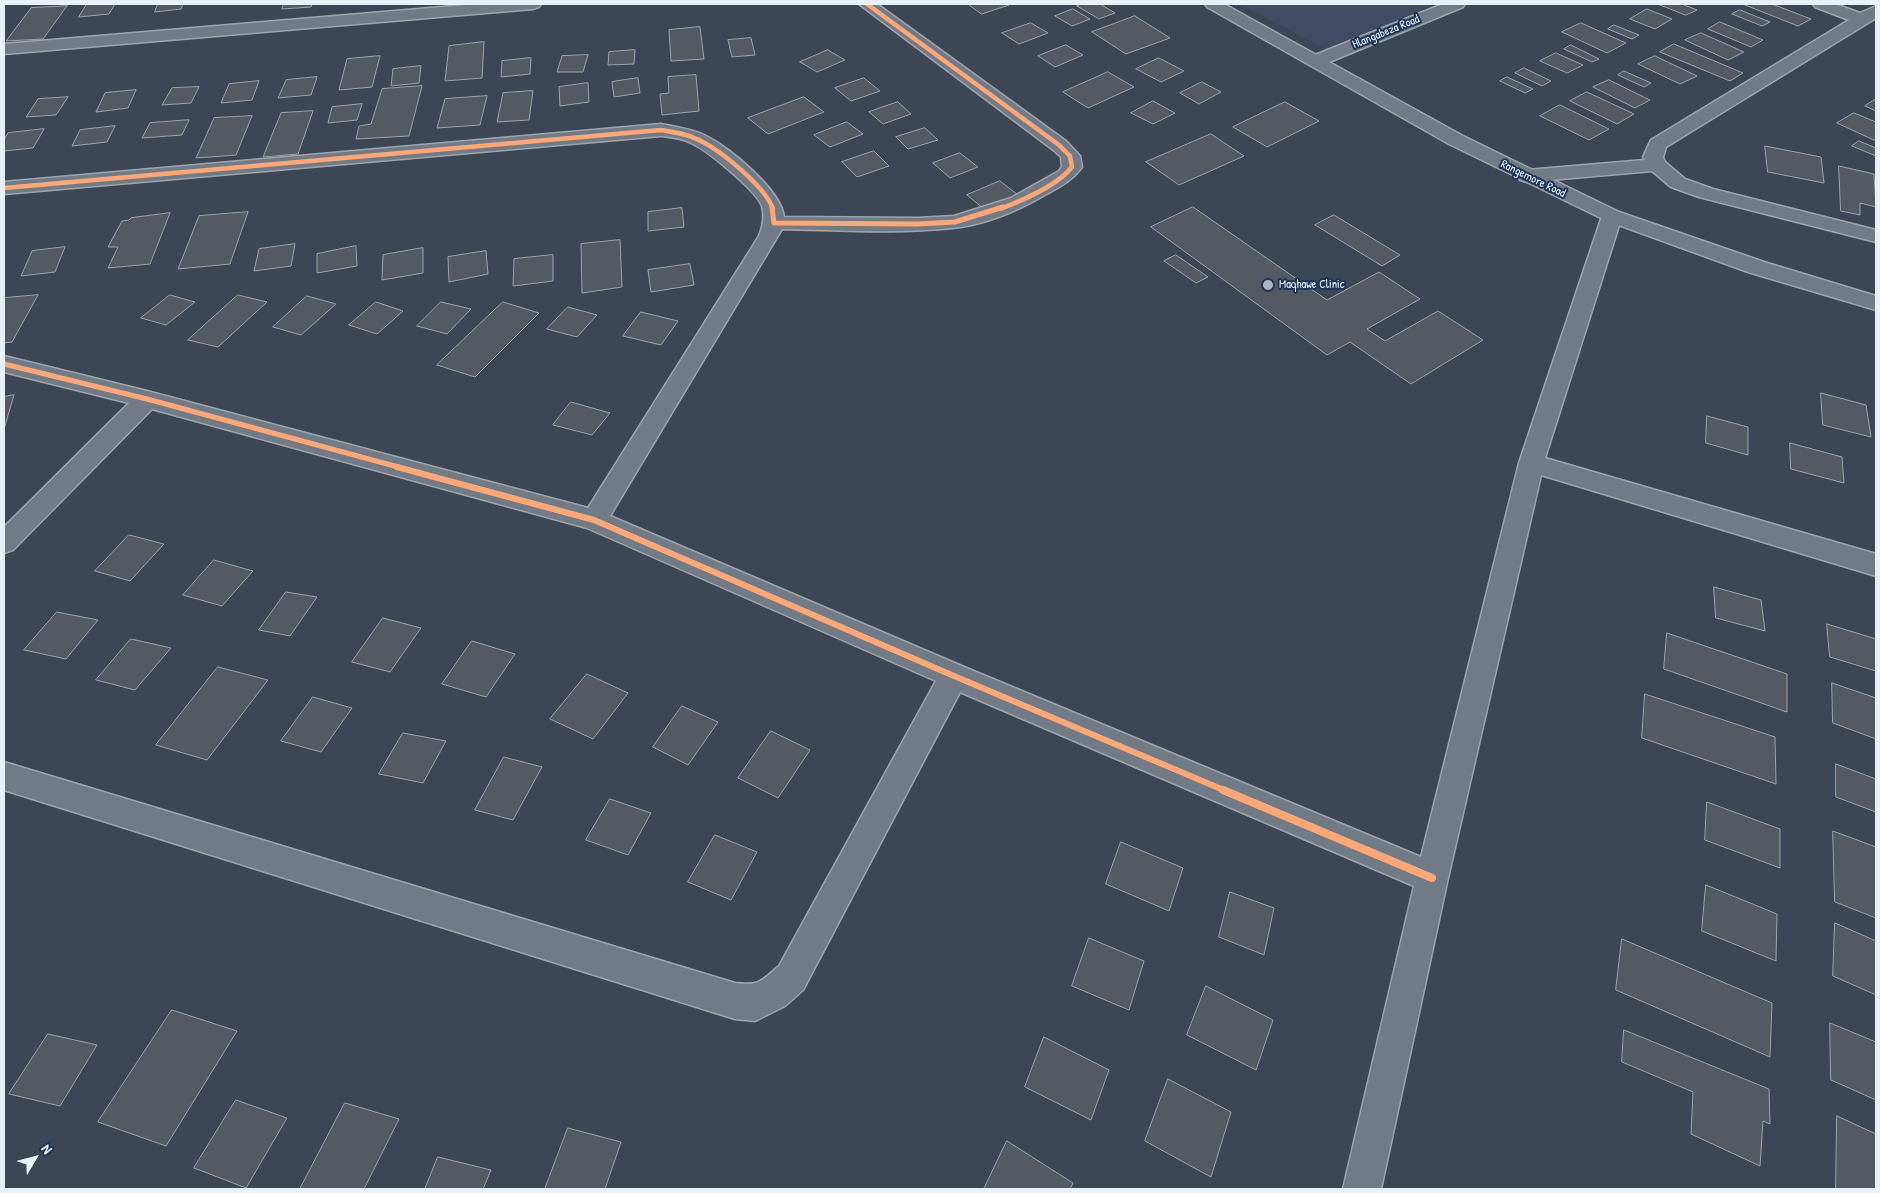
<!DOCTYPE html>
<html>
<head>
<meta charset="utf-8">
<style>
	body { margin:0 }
	#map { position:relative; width:1880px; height:1193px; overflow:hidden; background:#3d4655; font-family:"Patrick Hand",sans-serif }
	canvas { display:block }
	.frame { position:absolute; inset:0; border:5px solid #e8f1f8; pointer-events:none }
	.north { position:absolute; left:10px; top:1133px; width:50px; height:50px; -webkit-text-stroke:4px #1d3557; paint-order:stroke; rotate:53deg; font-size:14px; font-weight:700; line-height:20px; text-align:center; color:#e8f1f8 }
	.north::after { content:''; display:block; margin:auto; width:18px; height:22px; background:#e8f1f8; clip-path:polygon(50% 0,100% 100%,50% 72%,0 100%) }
</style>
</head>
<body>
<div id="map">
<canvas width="1880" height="1193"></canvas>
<div class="frame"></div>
<div class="north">N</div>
</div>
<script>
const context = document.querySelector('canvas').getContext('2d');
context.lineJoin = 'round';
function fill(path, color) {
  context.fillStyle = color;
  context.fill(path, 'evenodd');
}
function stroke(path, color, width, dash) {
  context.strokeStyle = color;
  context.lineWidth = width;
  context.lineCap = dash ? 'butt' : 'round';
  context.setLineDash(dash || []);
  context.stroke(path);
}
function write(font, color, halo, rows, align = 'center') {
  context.font = font + ' "Patrick Hand",sans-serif';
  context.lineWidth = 4;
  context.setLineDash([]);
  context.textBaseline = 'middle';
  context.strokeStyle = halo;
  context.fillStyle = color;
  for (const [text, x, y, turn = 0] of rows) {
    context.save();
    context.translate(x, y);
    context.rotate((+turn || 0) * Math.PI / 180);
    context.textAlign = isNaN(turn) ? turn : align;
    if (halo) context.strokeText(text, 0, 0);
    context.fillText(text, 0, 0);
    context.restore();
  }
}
const built = new Path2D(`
	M1240 4H1437L1327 50Z`);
const building = new Path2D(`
	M87 4H115L109 14 79 17Z
	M158 4H183L181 9 155 12Z
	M284 4H312L311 7 282 9Z
	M968 4H1007L1009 5 982 14Z
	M1082 4H1100L1115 13 1099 19 1077 6Z
	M1658 4H1682L1697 10 1686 15Z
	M1748 4H1772L1811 19 1798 26 1745 5Z
	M67 6 43 39 6 41 31 8Z
	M1073 9 1090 19 1072 26 1055 16Z
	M1647 9 1672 19 1655 29 1630 19Z
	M1740 10 1770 22 1762 26 1732 14Z
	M1135 16 1170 38 1126 54 1092 32Z
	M1720 22 1763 40 1751 47 1708 29Z
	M1031 23 1048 33 1019 44 1002 33Z
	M1581 23 1626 43 1607 53 1562 32Z
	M1614 25 1639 35 1632 39 1608 29Z
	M700 27 704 59 671 61 669 30Z
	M1701 33 1744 52 1728 60 1685 40Z
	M751 38 755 55 732 57 728 40Z
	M484 42 482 78 445 81 449 46Z
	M1674 44 1743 73 1730 81 1660 52Z
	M1066 45 1083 55 1055 67 1038 56Z
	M1571 45 1599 59 1592 62 1564 49Z
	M635 50 634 64 608 65 609 52Z
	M828 50 845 60 817 72 800 62Z
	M1556 53 1583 65 1567 73 1540 61Z
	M588 55 583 72H557L562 56Z
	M380 56 372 87 339 90 347 59Z
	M1655 56 1697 76 1680 84 1638 64Z
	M531 58 530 74 501 77 502 61Z
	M1159 58 1184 71 1161 82 1136 69Z
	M421 66 419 83 391 86 393 69Z
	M1524 68 1551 81 1542 86 1515 73Z
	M1624 71 1651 83 1644 87 1618 75Z
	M1108 72 1134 87 1088 108 1063 92Z
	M696 75 699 111 662 115 660 94 669 93 668 77Z
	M317 77 311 95 278 98 286 80Z
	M1507 77 1533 89 1525 93 1500 81Z
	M638 78 640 93 614 97 612 82Z
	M864 78 880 91 851 101 835 88Z
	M1609 80 1650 100 1635 108 1593 87Z
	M259 81 252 100 221 103 229 84Z
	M1202 82 1221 92 1199 104 1180 93Z
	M588 83 589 102 560 106 559 87Z
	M422 86 409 136 356 139 359 126 371 124 382 89Z
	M199 87 191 103 162 105 172 88Z
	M136 90 128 108 96 112 105 93Z
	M533 91 529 120 497 122 503 93Z
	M1587 92 1634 114 1617 124 1570 101Z
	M487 96 480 125 437 128 445 99Z
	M68 97 56 115 26 117 38 99Z
	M804 97 824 112 768 134 748 118Z
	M1876 99V111L1865 106Z
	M1153 101 1175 113 1153 124 1131 113Z
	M898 102 911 114 883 124 869 112Z
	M1285 102 1319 121 1267 147 1233 127Z
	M362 104 357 120 328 123 332 107Z
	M1560 105 1609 129 1589 140 1540 116Z
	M313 111 298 154 263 157 281 113Z
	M1854 113 1876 122V141L1837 123Z
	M252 116 236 155 196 158 214 118Z
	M189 120 182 135 142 138 150 123Z
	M847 122 863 134 830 147 814 135Z
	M115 126 107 142 72 146 80 130Z
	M925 128 938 140 908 149 896 137Z
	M44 129 33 148 4 151V140L8 133Z
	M1211 134 1244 156 1179 185 1146 162Z
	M1859 141 1876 148V156L1852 146Z
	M1765 146 1821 157 1824 183 1768 172Z
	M874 151 889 166 857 177 842 162Z
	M960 153 978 167 950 178 933 163Z
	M1839 166 1874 174 1876 207 1860 203V215L1841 211Z
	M1000 181 1018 195 984 209 967 195Z
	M1193 207 1327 300 1379 272 1420 299 1367 329 1385 341 1438 311 1483 340 1411 384 1350 342 1327 355 1151 227Z
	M682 208 684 227 648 231V212Z
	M248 212 230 264 178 269 199 216Z
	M170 213 150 264 108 268 118 247H108L122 221 129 220 131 218Z
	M1334 215 1400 255 1382 266 1315 225Z
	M620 240 622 287 582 293 581 244Z
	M295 244 291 266 254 271 259 249Z
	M356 246 357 266 317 273V254Z
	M65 247 55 272 21 276 32 251Z
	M423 248V273L382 280 383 255Z
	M486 251 488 274 449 282 448 257Z
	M553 255V281L513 286 514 259Z
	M1176 255 1208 277 1196 283 1164 261Z
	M690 264 694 285 651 292 648 270Z
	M38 295 12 342 4 343V298Z
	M170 295 195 302 166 325 141 318Z
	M238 295 267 302 218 347 188 340Z
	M307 296 336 304 301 335 273 327Z
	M376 302 403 311 377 334 349 325Z
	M441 302 471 309 447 334 417 326Z
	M503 302 539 313 475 377 437 365Z
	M568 307 597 315 577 337 547 329Z
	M641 312 678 321 661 345 623 336Z
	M1821 393 1866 405 1871 437 1823 425Z
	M14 395 4 429V397Z
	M571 402 610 413 592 435 553 425Z
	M1707 416 1748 427V455L1706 443Z
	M1790 443 1842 457 1844 483 1791 469Z
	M129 535 164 544 130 581 95 571Z
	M214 560 253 571 222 606 183 595Z
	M1714 587 1761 600 1765 631 1716 618Z
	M286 592 317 597 290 636 259 630Z
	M57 612 98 620 66 659 24 650Z
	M383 618 421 628 390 672 352 662Z
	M1827 624 1876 639V671L1830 657Z
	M1667 633 1787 674V712L1664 669Z
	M131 639 171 648 135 690 96 680Z
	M472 641 515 654 486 697 442 684Z
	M218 667 268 680 207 760 156 745Z
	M587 674 628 693 593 739 550 719Z
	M1832 683 1876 698V739L1833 723Z
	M1645 694 1775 737 1776 784 1642 738Z
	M313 697 352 708 321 752 281 741Z
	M682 706 718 722 688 765 653 747Z
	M771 731 810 750 778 798 738 778Z
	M403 733 446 741 423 783 379 774Z
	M504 757 542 767 513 820 475 810Z
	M1836 764 1876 779V812L1836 797Z
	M610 799 651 813 628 855 586 840Z
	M1707 802 1780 829V868L1705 840Z
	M1833 831 1876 847V918L1835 902Z
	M715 835 757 852 731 900 688 882Z
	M1121 842 1183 868 1169 911 1106 884Z
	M1706 885 1777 914 1776 961 1702 931Z
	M1230 892 1274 908 1264 955 1219 937Z
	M1835 923 1876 941V995L1833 976Z
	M1089 938 1144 961 1129 1010 1072 986Z
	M1622 939 1772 1003 1770 1057 1616 990Z
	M1206 986 1273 1020 1256 1070 1187 1035Z
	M172 1010 237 1031 166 1146 98 1122Z
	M1830 1023 1876 1042V1100L1831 1080Z
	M1624 1030 1769 1089 1770 1124 1763 1121 1760 1166 1691 1134 1693 1092 1622 1062Z
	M48 1034 97 1045 60 1106 9 1094Z
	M1044 1037 1109 1070 1091 1120 1025 1087Z
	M1168 1079 1231 1112 1211 1177 1145 1141Z
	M236 1100 287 1118 246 1188 194 1168Z
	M345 1103 399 1119 364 1189H300Z
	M1837 1116 1876 1134V1189H1836Z
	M568 1128 621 1142 605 1189H545Z
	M1007 1141 1073 1183 1070 1189H984Z
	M438 1157 491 1170 483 1189H425Z`);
const minor = new Path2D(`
	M478 4H541L539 7 533 9 4 54V44Z
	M859 4H877L1066 141 1080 156 1082 167C1071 182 1059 187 1043 196 1017 211 984 225 953 228 897 234 838 230 782 229L610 516 964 667 1421 857 1519 463 1602 216 1605 212 1612 210 1619 212 1622 216 1545 458 1876 554V576L1541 475 1448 878 1381 1189H1343L1414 886 960 692 803 990 785 1006 755 1021 735 1019 4 790V762L735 983C760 986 760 982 779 966L936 681 587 528 152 409 13 550 4 553V527L129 403 4 372V356L147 391 588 508 759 236C763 226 765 217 762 206 757 191 707 150 691 143 682 138 671 137 661 136L4 194V182L661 124C676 127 692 129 706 136 730 148 781 190 784 217L918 218 954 216 1011 198 1059 171 1062 167 1061 157 1052 149Z
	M1443 4H1465L1463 7 1322 65 1316 66 1310 65 1307 61 1310 57Z
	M1813 4H1835L1860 13 1876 6V18L1666 147 1663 157 1665 162 1685 179 1713 189 1876 230V242L1699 197 1671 187 1652 171 1527 182 1520 180 1517 176 1520 172 1527 170 1645 160 1643 157 1651 140 1849 20 1815 7Z`);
const tertiary = new Path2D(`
	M1205 4H1224L1463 136 1619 212 1764 262 1876 296V310L1748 272 1605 220 1449 144 1207 7Z`);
const cyclewayFar3 = new Path2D(`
	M867 4 1059 145 1070 156 1072 167C1058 185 1021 201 1000 209
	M4 188 661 130C674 132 687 134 699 140 720 150 765 186 773 209`);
const cyclewayFar2 = new Path2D(`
	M772 207 774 223 918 224 955 222 1003 207
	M4 364 147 399 402 468`);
const cyclewayFar1 = new Path2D(`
	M397 467 594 520 954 676 1226 791`);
const cycleway = new Path2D(`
	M1223 790 1432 878`);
const markers = [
	[1268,285,6,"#acb5bf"]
];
const farStreetnames = [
	["Hlangabeza Road",1386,32,-22],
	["Rangemore Road",1533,179,26]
];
const farPoinames = [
	["Maqhawe Clinic",1279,285]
];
fill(built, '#414c62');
fill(building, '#555962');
stroke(building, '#9ea4ac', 1);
stroke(minor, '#9ea4ac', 3);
stroke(tertiary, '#9ea4ac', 3);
fill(minor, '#727a85');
fill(tertiary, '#727a85');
stroke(cyclewayFar3, '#fea87a', 4.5);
stroke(cyclewayFar2, '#fea87a', 5);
stroke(cyclewayFar1, '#fea87a', 6);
stroke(cycleway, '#fea87a', 8);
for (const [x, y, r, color] of markers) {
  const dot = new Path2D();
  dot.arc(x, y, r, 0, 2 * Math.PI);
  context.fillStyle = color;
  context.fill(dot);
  stroke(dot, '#1d3557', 2);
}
write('12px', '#e8f1f8', '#1d3557', farStreetnames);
write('12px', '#e8f1f8', '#1d3557', farPoinames, 'left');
</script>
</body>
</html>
